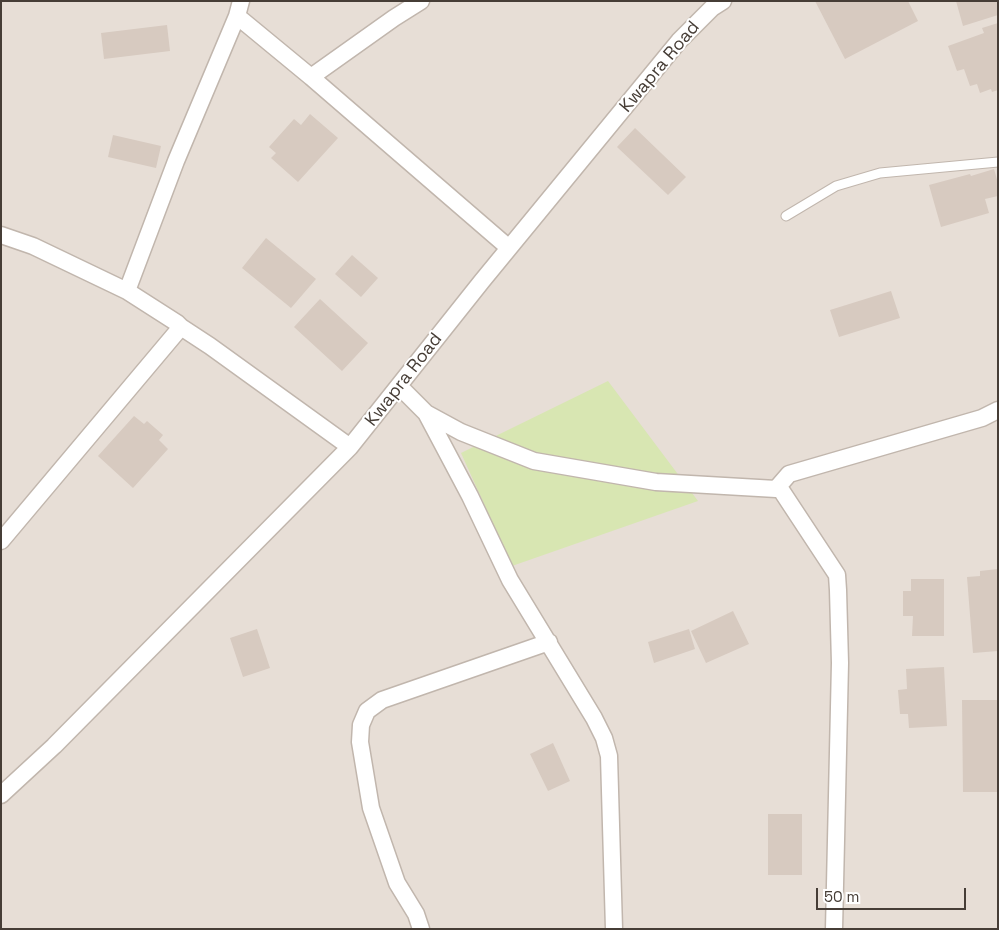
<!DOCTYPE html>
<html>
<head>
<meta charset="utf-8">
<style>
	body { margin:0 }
	#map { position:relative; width:999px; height:930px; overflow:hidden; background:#f3ede7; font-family:"Space Grotesk",sans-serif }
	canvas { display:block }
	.frame { position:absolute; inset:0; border:2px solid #463d36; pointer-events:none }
	.scale { position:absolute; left:816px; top:888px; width:150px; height:22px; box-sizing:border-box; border:2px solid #463d36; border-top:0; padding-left:6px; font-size:15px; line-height:18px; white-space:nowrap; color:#463d36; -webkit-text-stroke:4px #fff; paint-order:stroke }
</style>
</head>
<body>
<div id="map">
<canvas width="999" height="930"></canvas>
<div class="frame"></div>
<div class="scale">50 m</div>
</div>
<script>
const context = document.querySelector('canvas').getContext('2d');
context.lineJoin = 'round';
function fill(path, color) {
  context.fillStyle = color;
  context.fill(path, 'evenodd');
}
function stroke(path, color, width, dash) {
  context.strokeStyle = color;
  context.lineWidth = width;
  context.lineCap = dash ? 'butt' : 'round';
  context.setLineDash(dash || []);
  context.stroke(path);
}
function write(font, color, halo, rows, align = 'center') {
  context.font = font + ' "Space Grotesk",sans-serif';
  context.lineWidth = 4;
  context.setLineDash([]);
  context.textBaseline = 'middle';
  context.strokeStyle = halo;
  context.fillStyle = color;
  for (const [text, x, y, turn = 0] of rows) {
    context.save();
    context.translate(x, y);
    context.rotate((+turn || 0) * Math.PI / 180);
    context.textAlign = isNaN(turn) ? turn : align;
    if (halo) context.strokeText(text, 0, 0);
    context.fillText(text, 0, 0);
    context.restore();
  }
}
const residential = new Path2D(`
	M1 1H998V929H1Z`);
const green = new Path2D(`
	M608 381 698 501 512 566 461 453Z`);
const building = new Path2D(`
	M815 1H908L918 21 845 59Z
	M956 1H998V15L963 26Z
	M998 23V90L992 92 991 89 980 93 977 84 970 86 964 69 957 71 948 46 984 33 982 28Z
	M167 25 170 51 104 59 101 33Z
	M310 114 338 138 298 182 271 158 276 153 269 147 294 119 301 125Z
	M635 128 686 177 668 195 617 147Z
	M113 135 161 146 156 168 108 157Z
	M994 169 998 183V196L985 199 989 213 941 227 929 185 970 174 971 176Z
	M266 238 316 279 291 308 242 268Z
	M352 255 378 278 361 297 335 274Z
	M891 291 900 318 839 337 830 310Z
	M320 299 368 343 342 371 294 327Z
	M134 416 144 424 147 421 163 435 159 440 168 449 133 488 98 456Z
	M998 569V651L973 653 967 577 980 576V571Z
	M911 579H944V636H912L913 616H903V591H911Z
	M733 611 749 644 706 663 691 631Z
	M257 629 270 668 243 677 230 638Z
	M689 629 695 649 654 663 648 642Z
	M944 667 947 726 909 728 908 714H900L898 690 907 689 906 669Z
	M962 700H998V792H963Z
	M553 743 570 781 548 791 530 754Z
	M768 814H802V875H768Z`);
const service = new Path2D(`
	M786 216 836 186 880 173 998 162`);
const minor = new Path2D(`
	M237 16 311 77 509 248
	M311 77 394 18 421 1
	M1 235 33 246 127 291 177 323 181 327 210 346 350 447
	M127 291 176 161 237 16 241 1
	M399 386 426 413 461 432 534 461 656 482 776 489
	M426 413 470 496 510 580 594 718 604 738 609 756 614 929
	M1 541 181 327
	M1 795 54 746 350 447 482 281 679 41 712 8 723 1
	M421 929 416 914 397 883 371 808 360 742 361 725 367 711 382 700 549 642
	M834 929 840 663 838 590 837 575 781 490 776 489 789 474 982 418 998 410`);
const streetNames = [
	["Kwapra Road",660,67,-50],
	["Kwapra Road",404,380,-52]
];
fill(residential, '#e7ded6');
fill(green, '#d8e6b2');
fill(building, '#d7cac0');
stroke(service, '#c1b6ad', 11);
stroke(minor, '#c1b6ad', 19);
stroke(service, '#fff', 9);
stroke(minor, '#fff', 16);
write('18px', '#463d36', '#fff', streetNames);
</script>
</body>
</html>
